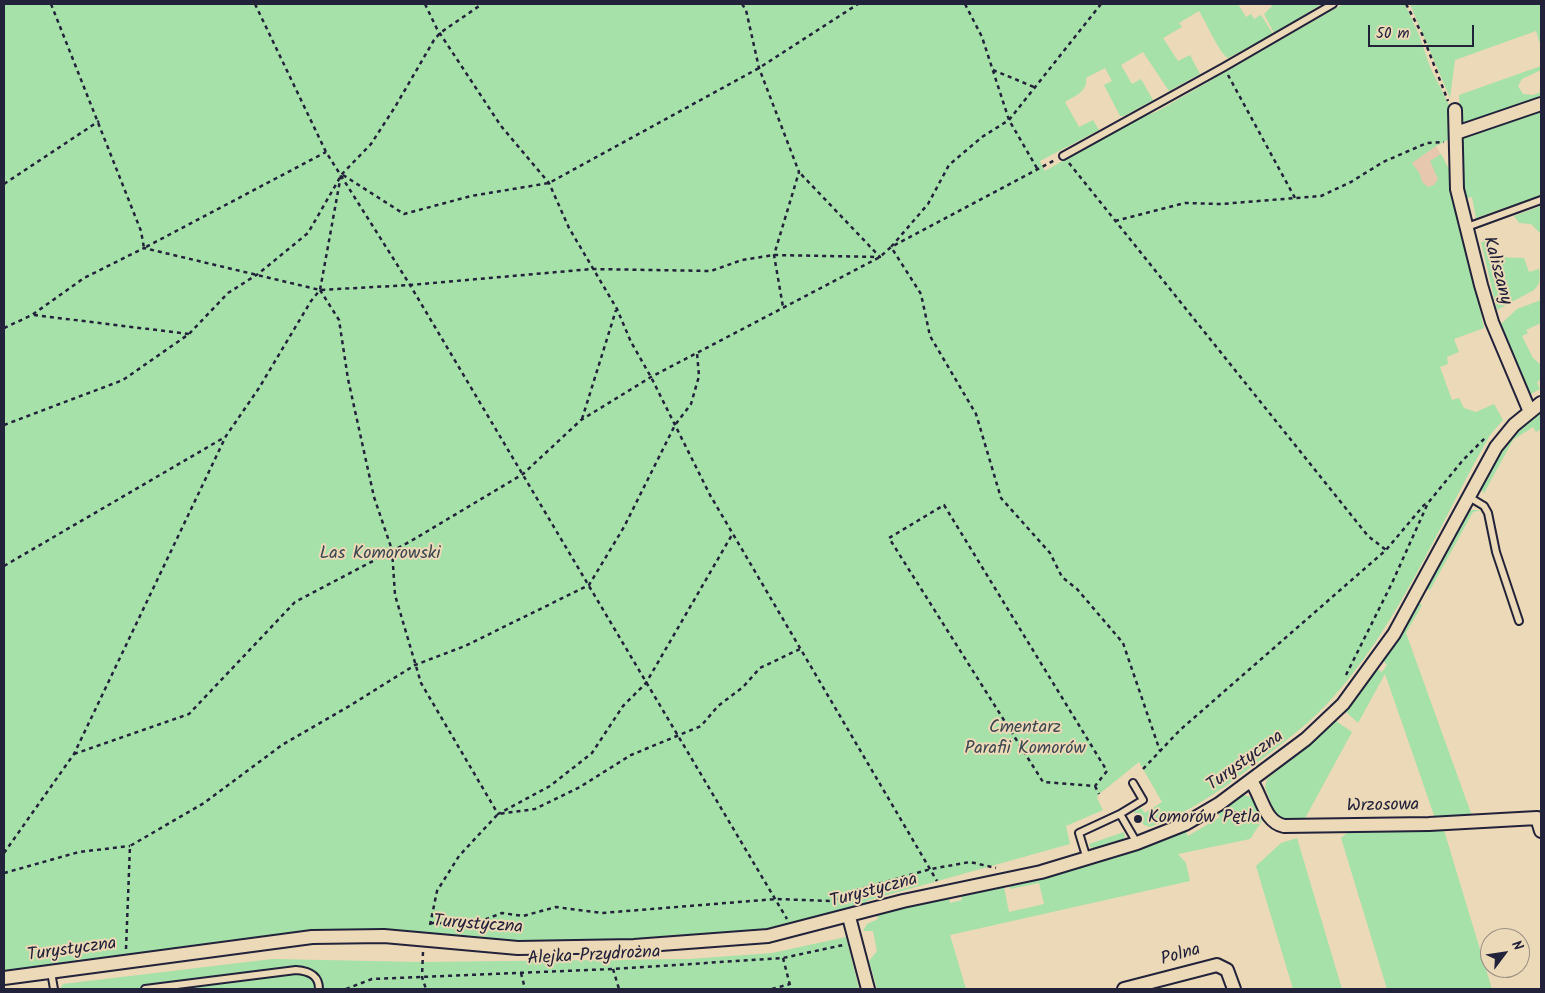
<!DOCTYPE html>
<html>
<head>
<meta charset="utf-8">
<style>
	body { margin:0 }
	#map { position:relative; width:1545px; height:993px; overflow:hidden; background:#ecd9b7; font-family:Kalam,sans-serif }
	canvas { display:block }
	.frame { position:absolute; inset:0; border:5px solid #22223b; pointer-events:none }
	.north { position:absolute; left:1480px; top:928px; width:50px; height:50px; box-sizing:border-box; background:#ecd9b7; border:1px solid #9b9085; border-radius:50%; rotate:59deg; font-size:14px; font-weight:700; line-height:20px; text-align:center; color:#22223b }
	.north::after { content:''; display:block; margin:auto; width:18px; height:22px; background:#22223b; clip-path:polygon(50% 0,100% 100%,50% 72%,0 100%) }
	.scale { position:absolute; left:1368px; top:25px; width:106px; height:22px; box-sizing:border-box; border:2px solid #22223b; border-top:0; padding-left:6px; font-size:15px; line-height:18px; white-space:nowrap; color:#22223b; -webkit-text-stroke:4px #ecd9b7; paint-order:stroke }
</style>
</head>
<body>
<div id="map">
<canvas width="1545" height="993"></canvas>
<div class="frame"></div>
<div class="north">N</div>
<div class="scale">50 m</div>
</div>
<script>
const context = document.querySelector('canvas').getContext('2d');
context.lineJoin = 'round';
function fill(path, color) {
  context.fillStyle = color;
  context.fill(path, 'evenodd');
}
function stroke(path, color, width, dash) {
  context.strokeStyle = color;
  context.lineWidth = width;
  context.lineCap = dash ? 'butt' : 'round';
  context.setLineDash(dash || []);
  context.stroke(path);
}
function write(font, color, halo, rows, align = 'center') {
  context.font = font + ' Kalam,sans-serif';
  context.lineWidth = 4;
  context.setLineDash([]);
  context.textBaseline = 'middle';
  context.strokeStyle = halo;
  context.fillStyle = color;
  for (const [text, x, y, turn = 0] of rows) {
    context.save();
    context.translate(x, y);
    context.rotate((+turn || 0) * Math.PI / 180);
    context.textAlign = isNaN(turn) ? turn : align;
    if (halo) context.strokeText(text, 0, 0);
    context.fillText(text, 0, 0);
    context.restore();
  }
}
const built = new Path2D(`
	M1436 146 1451 173 1425 206 1397 173Z`);
const green = new Path2D(`
	M4 4H1238L1246 17 1251 14 1254 19 1261 15 1273 34 1228 58C1219 53 1206 22 1199 11L1179 23 1182 27 1163 38 1178 61 1190 55 1200 74 1169 91 1143 52 1121 65 1132 84 1141 79 1153 100 1124 116H1120L1104 85 1112 81 1105 68 1086 78C1088 92 1074 96 1065 102L1079 127 1093 120 1099 130 1040 161 1045 171 1134 120 1156 112 1343 4H1405L1419 35 1430 67 1452 111V138L1436 146 1412 163 1420 174 1422 182 1428 187 1434 185 1438 179 1430 161 1441 154 1451 173 1484 328 1454 339 1459 352 1447 357 1448 364 1440 367 1452 400 1459 398 1464 408 1476 412 1494 404 1503 420 1490 435C1439 524 1397 630 1326 705 1303 729 1276 748 1250 768 1218 792 1188 813 1150 827L1144 825 1134 812 1141 808 1145 813 1162 802 1139 762 1098 795 1097 798 1103 810 1066 826 1070 844 866 901V905L767 930 703 937 506 943 344 929 313 931 62 965 4 971Z
	M1271 4H1322L1274 33 1264 14 1272 6Z
	M1410 4H1541V47L1536 31 1455 60 1450 98Z
	M1541 66V70L1522 79 1518 86 1523 94 1533 95 1541 92V100L1460 129 1459 95Z
	M1541 108V195L1476 218 1472 197 1464 199 1459 136Z
	M1541 206V234L1531 224 1519 223 1514 216Z
	M1489 240 1495 257 1524 258 1529 272 1539 269C1540 278 1541 283 1534 290L1497 310 1481 242Z
	M1541 300V323L1526 330 1528 333 1522 336 1533 358 1541 365V379L1537 382 1540 389 1527 396 1501 324 1517 309Z
	M1541 411V429L1536 432 1533 427 1513 440 1484 493 1480 488C1499 456 1512 434 1541 411Z
	M1469 510H1481L1473 512 1430 590 1427 589Z
	M1419 603 1422 605 1406 633 1472 816 1435 818 1385 674 1358 723 1345 711 1377 669 1382 672 1387 665 1383 661Z
	M1336 721 1352 732 1303 822H1288L1276 816 1265 787 1267 779Z
	M1244 795 1253 798 1262 821 1250 839 1178 854 1186 863 1190 881 950 935 966 989H877L869 961 877 951 873 931H863L867 924 878 919 877 915 949 896 950 903 962 900 961 894 1004 887 1009 912 1044 904 1039 883 1010 889 1009 886 1112 858 1185 830 1188 836 1220 817 1217 812Z
	M1443 827 1492 989H1387L1341 838 1347 833Z
	M1124 832 1125 837C1118 846 1100 850 1090 847L1089 844Z
	M1297 838 1342 989H1293L1256 866 1281 843Z
	M846 937 859 989H60L63 984 272 959 421 962 689 959 772 953Z`);
const path = new Path2D(`
	M51 4 141 231 144 248 326 152
	M255 4 326 152 410 285 787 919
	M425 4 437 29 501 126 549 183 569 228 617 309 631 342 651 377 710 495 937 881
	M742 4 746 10 759 68 799 172 774 255 783 307
	M965 4 982 37 1009 120 1038 170
	M1101 4 1009 120 982 137 949 165 928 204 891 247 921 294 930 336 976 414 1001 498 1050 553 1062 577 1077 589 1123 643 1160 751
	M1406 4 1422 34 1448 101
	M993 70 1034 87
	M1228 75 1295 198
	M1069 163 1368 536 1386 550
	M343 175 404 214 471 196 549 183 759 68 858 4
	M4 184 99 121
	M1115 221 1185 203 1221 204 1321 196 1351 182 1383 162 1427 143 1444 142
	M320 290 339 320 348 379 374 497 392 550 395 595 421 683 498 814 550 786 592 753 623 706 646 683 733 533
	M34 315 189 334
	M4 328 32 315 84 278 144 248 320 290 410 285 592 269 711 271 742 260 774 255 880 257 799 172
	M582 419 616 310
	M4 425 123 380 189 334 228 293 258 274 308 233 342 174 371 144 395 107 434 40 440 33 482 4
	M944 505 1107 771 1095 786 1043 782 889 538Z
	M4 566 225 437
	M1346 675 1392 583 1428 503 1463 460 1485 438
	M74 754 189 714 295 602 411 541 523 474 581 420 651 377 880 257 891 247 1055 160
	M1143 769 1180 730 1386 550 1424 505 1428 503
	M1095 786 1099 794
	M1232 812 1254 815
	M4 853 74 754 226 436 259 388 311 301 320 290 341 175
	M4 873 79 852 130 846
	M430 923H476L502 913 523 916 556 907 602 913 776 899 831 901 860 889 931 869 970 862 996 868
	M430 925 437 891 459 856 498 814 535 809 580 787 631 755 701 726 718 706 743 687 760 668 802 648
	M126 949 130 846 204 803 282 745 351 705 415 665 465 646 589 585 624 527 675 425 691 404 699 376 697 353
	M423 952 422 977 426 989
	M783 958 791 989
	M613 969 619 989
	M521 973 525 989
	M346 989 372 979 613 969 783 958 843 945
	M772 989 790 984`);
const service = new Path2D(`
	M1063 156 1224 67 1333 4
	M1467 227 1541 200
	M1469 497 1484 506 1488 513 1496 552 1519 621
	M1120 814 1143 800 1133 783
	M1087 859 1079 833 1120 814 1137 843
	M51 972 54 989
	M145 989 296 970C309 971 319 975 319 989`);
const minor = new Path2D(`
	M1455 110 1457 189 1481 285 1492 322 1530 412
	M1456 133 1541 104
	M1251 781C1262 796 1264 822 1284 826L1429 824 1537 818 1541 831
	M849 917 868 989
	M4 978 312 937 384 936 518 948 634 946 768 936 903 901 1041 872 1137 843 1185 824 1219 804 1306 739 1343 704 1394 634 1496 447 1514 425 1541 403
	M1124 989 1217 965 1227 970 1234 989`);
const markers = [
	[1138,819,5,"#22223b"]
];
const streetNames = [
	["Kaliszany",1496,271,75],
	["Turystyczna",1246,762,-36],
	["Wrzosowa",1383,807,-1],
	["Turystyczna",874,892,-15],
	["Turystyczna",478,926,4],
	["Turystyczna",72,951,-8],
	["Polna",1181,956,-16],
	["Alejka Przydrożna",594,957,-3]
];
const parkNames = [
	["Las Komorowski",380,555],
	["Cmentarz",1025,729],
	["Parafii Komorów",1025,750]
];
const poiNames = [
	["Komorów Pętla",1148,819]
];
fill(built, '#e7c8ae');
fill(green, '#a5e1a8');
stroke(service, '#22223b', 10);
stroke(minor, '#22223b', 16);
stroke(path, '#22223b', 2.5, [4, 4]);
stroke(service, '#ecd9b7', 6);
stroke(minor, '#ecd9b7', 12);
for (const [x, y, r, color] of markers) {
  const dot = new Path2D();
  dot.arc(x, y, r, 0, 2 * Math.PI);
  context.fillStyle = color;
  context.fill(dot);
  stroke(dot, '#ecd9b7', 2);
}
write('18px', '#22223b', '#ecd9b7', streetNames);
write('18px', '#3c4851', '#ecd9b7', parkNames);
write('18px', '#22223b', '#ecd9b7', poiNames, 'left');
</script>
</body>
</html>
